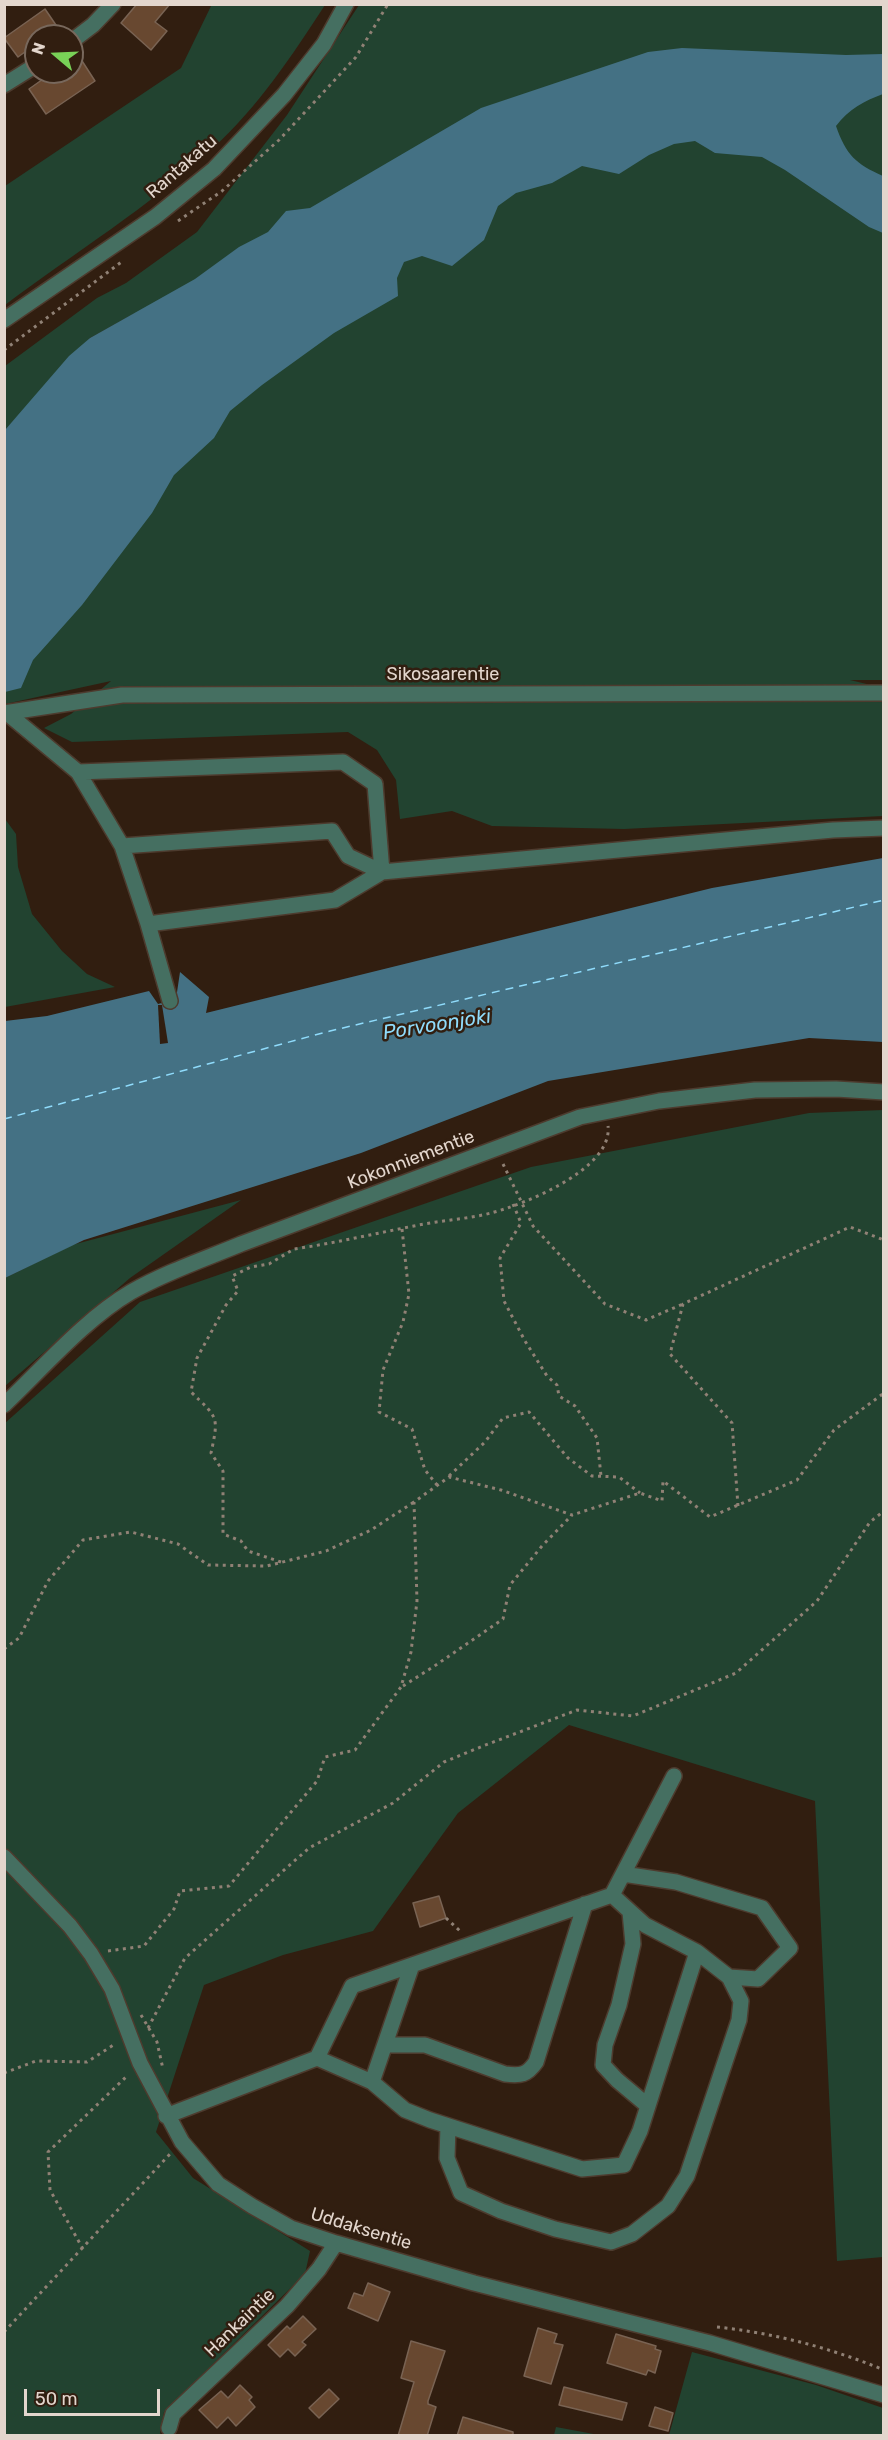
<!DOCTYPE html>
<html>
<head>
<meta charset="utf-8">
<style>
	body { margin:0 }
	#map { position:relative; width:888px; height:2440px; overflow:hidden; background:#311e10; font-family:Rubik,sans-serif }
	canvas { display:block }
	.frame { position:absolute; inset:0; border:6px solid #e3d6cd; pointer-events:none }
	.north { position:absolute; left:24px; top:24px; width:60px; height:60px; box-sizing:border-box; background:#311e10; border:2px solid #78685c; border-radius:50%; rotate:289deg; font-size:16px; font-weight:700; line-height:24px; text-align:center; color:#e3d6cd }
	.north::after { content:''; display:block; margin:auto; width:21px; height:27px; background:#79d157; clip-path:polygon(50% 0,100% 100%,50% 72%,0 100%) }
	.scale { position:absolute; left:24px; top:2389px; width:136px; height:27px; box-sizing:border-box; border:3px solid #e3d6cd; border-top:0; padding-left:8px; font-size:18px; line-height:21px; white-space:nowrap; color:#e3d6cd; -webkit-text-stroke:4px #311e10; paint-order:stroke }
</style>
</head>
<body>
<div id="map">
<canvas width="888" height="2440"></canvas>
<div class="frame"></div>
<div class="north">N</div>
<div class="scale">50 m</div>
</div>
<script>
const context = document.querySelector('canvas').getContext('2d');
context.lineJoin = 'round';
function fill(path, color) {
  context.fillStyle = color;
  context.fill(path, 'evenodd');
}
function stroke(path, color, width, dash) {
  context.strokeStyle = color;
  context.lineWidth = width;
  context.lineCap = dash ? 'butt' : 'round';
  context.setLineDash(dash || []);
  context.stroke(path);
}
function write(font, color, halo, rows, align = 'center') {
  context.font = font + ' Rubik,sans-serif';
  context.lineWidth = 5;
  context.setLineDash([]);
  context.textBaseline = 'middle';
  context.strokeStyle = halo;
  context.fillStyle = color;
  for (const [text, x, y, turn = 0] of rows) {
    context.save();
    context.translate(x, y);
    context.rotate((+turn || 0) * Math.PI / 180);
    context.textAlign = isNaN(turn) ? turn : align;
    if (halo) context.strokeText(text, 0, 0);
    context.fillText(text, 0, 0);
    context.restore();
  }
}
const green = new Path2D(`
	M212 4 325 5C292 56 258 107 213 148 149 207 74 253 5 305V186L181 68Z
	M359 5H883V680H850L883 688V816L624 829 492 826 452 811 400 819 396 780 377 750 348 732 72 742 44 728 71 714 111 681 5 704V489L135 313 90 338 5 430V366L97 298 126 283 197 232 287 115Z
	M5 819 16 834 18 867 32 914 62 951 87 974 115 987 5 1007Z
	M883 1110V2257L837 2261 815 1801 569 1725 458 1813 373 1931 283 1955 204 1985 156 2132 193 2178 310 2251 305 2274 164 2412 160 2433 161 2435H5L4 1424 140 1302 531 1167 809 1113Z
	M241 1200 130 1278 5 1386V1278L72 1245Z
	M692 2352 816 2385 883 2408V2435H669Z
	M556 2427 599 2435H554Z`);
const water = new Path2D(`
	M682 48 846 55 883 54V94C864 101 849 109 836 126 846 155 856 164 883 176V233L869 227 785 170 762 157 715 153 695 141 674 144 649 155 619 174 582 166 552 183 516 193 498 206 484 240 452 266 422 256 404 262 397 278 398 296 334 333 262 385 230 411 214 438 174 475 152 513 82 605 33 660 21 688 5 692V430L69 356 90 338 195 279 239 247 268 232 286 211 310 208 481 108 648 52Z
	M883 858V1042L809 1038 548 1081 361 1153 84 1240 5 1278V1021L47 1016 149 991 158 1004 176 999 180 972 209 997 206 1013 712 888Z`);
const pier = new Path2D(`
	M158 1005H162L168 1043 160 1044Z`);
const ferry = new Path2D(`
	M4 1119 330 1031 884 900`);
const building = new Path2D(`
	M137 4H170L155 22 167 31 151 50 121 23Z
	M45 9 58 28 47 36H36V44L18 57 4 38Z
	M75 50 95 81 46 114 29 89 53 72H72V51Z
	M439 1896 446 1918 420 1927 413 1903Z
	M368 2283 390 2292 378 2321 348 2308 354 2293 363 2296Z
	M303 2316 316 2329 302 2342 306 2345 295 2356 288 2349 280 2357 268 2345 287 2326 290 2329Z
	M538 2328 557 2334 554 2343 563 2345 551 2384 524 2376Z
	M616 2334 656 2346 655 2349 661 2351 655 2373 648 2370 646 2375 607 2363Z
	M411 2341 445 2351 428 2401V2404L436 2407 427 2436H398L414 2382 401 2378Z
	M240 2385 252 2397 249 2400 255 2407 236 2426 228 2417 217 2428 199 2410 221 2391 228 2398Z
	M564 2387 627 2403 622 2420 559 2405Z
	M329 2389 339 2399 319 2418 309 2408Z
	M655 2407 673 2413 668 2431 649 2426Z
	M463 2417 513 2432V2436H457Z`);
const path = new Path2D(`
	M178 221 222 191 279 140 356 57 388 4
	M4 350 124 260
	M503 1164 533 1226 605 1304 646 1320 683 1304
	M513 1204 521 1223 500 1258 504 1301 525 1341 547 1376 557 1385 559 1396 575 1406 597 1438 601 1476
	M402 1229 409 1294 403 1322 383 1370 379 1412 412 1429 425 1470 437 1485
	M449 1476 485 1442 503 1418 529 1412 568 1458 592 1476 619 1477 640 1493
	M738 1506 732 1423 670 1354 683 1304 850 1227 884 1240
	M281 1562 248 1551 241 1541 223 1534V1471L211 1453C219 1416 218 1418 191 1392L197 1358 226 1305 238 1291 232 1276 251 1267 269 1264 294 1249C336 1243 377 1233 419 1225 443 1220 468 1219 491 1213 525 1204 613 1169 608 1126
	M4 1649 19 1638 48 1581 83 1540 131 1532 178 1544 208 1565 267 1566 326 1551 371 1530 414 1502
	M403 1686 433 1667 503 1619 510 1585 542 1546 572 1515
	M446 1918 460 1931
	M108 1951 144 1946 174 1909 180 1891 229 1886 317 1781 325 1757 355 1750 401 1687 411 1652 417 1601 414 1502 449 1477 501 1490 572 1515 640 1493 662 1501 663 1481 710 1517 797 1480 834 1430 884 1393
	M141 2015 157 2042 163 2069
	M148 2028 185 1958 309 1848 393 1803 444 1762 483 1746 577 1710 633 1716 736 1673 817 1601 870 1522 884 1511
	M4 2073 36 2061 87 2062 115 2044
	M83 2249 50 2190 48 2152 128 2075
	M717 2327C774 2333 831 2348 884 2370
	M4 2332 170 2154`);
const minor = new Path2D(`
	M72 41 93 25 113 4
	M4 85 36 65
	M4 320 155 217 214 169 284 95 324 44 346 4
	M4 713 122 695 884 693
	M7 713 78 772 122 846 148 924 170 1001
	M78 772 343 762 375 784 382 872
	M122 846 332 831 348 856 382 872
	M148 924 335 900 382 872 833 830 884 828
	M4 1405C43 1368 85 1319 131 1292 166 1272 205 1259 241 1244L580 1117 659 1101 755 1090 836 1089 884 1092
	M4 1857 70 1926 91 1954 112 1989 140 2063 182 2142 218 2184 252 2206 291 2228 336 2243 474 2283 710 2343 884 2395
	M623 1874 676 1882 762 1908 790 1948 758 1979 729 1977 697 1952
	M612 1895 645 1925 697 1952 640 2131 624 2165 582 2169 430 2120 405 2110 372 2082 317 2058 352 1986Z
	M612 1895 674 1776
	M630 1912 633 1944 619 2005 605 2045 603 2065 617 2080 648 2106
	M385 2045H425L505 2074C521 2076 527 2075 536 2062L585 1904
	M372 2082 412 1965
	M166 2116 317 2058
	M448 2126 447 2158 461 2193 501 2211 555 2229 611 2242 632 2234 668 2206 687 2176 739 2020 741 2001 729 1977
	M169 2428 173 2414 287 2306 319 2269 336 2243`);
const streetNames = [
	["Rantakatu",182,167,-41],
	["Sikosaarentie",443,675],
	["Kokonniementie",411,1160,-21],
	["Uddaksentie",361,2229,17],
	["Hankaintie",240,2323,-44]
];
const waterNames = [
	["Porvoonjoki",437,1025,-9]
];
fill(green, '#224330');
fill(water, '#447184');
fill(pier, '#311e10');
stroke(ferry, '#8fdbfb', 1.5, [8, 6]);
fill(building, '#684830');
stroke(building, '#796353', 1.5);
stroke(minor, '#4d3b2e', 18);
stroke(path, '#908175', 3, [3, 4.5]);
stroke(minor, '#456f61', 15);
write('18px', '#e3d6cd', '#311e10', streetNames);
write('italic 20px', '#8fdbfb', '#311e10', waterNames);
</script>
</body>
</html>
